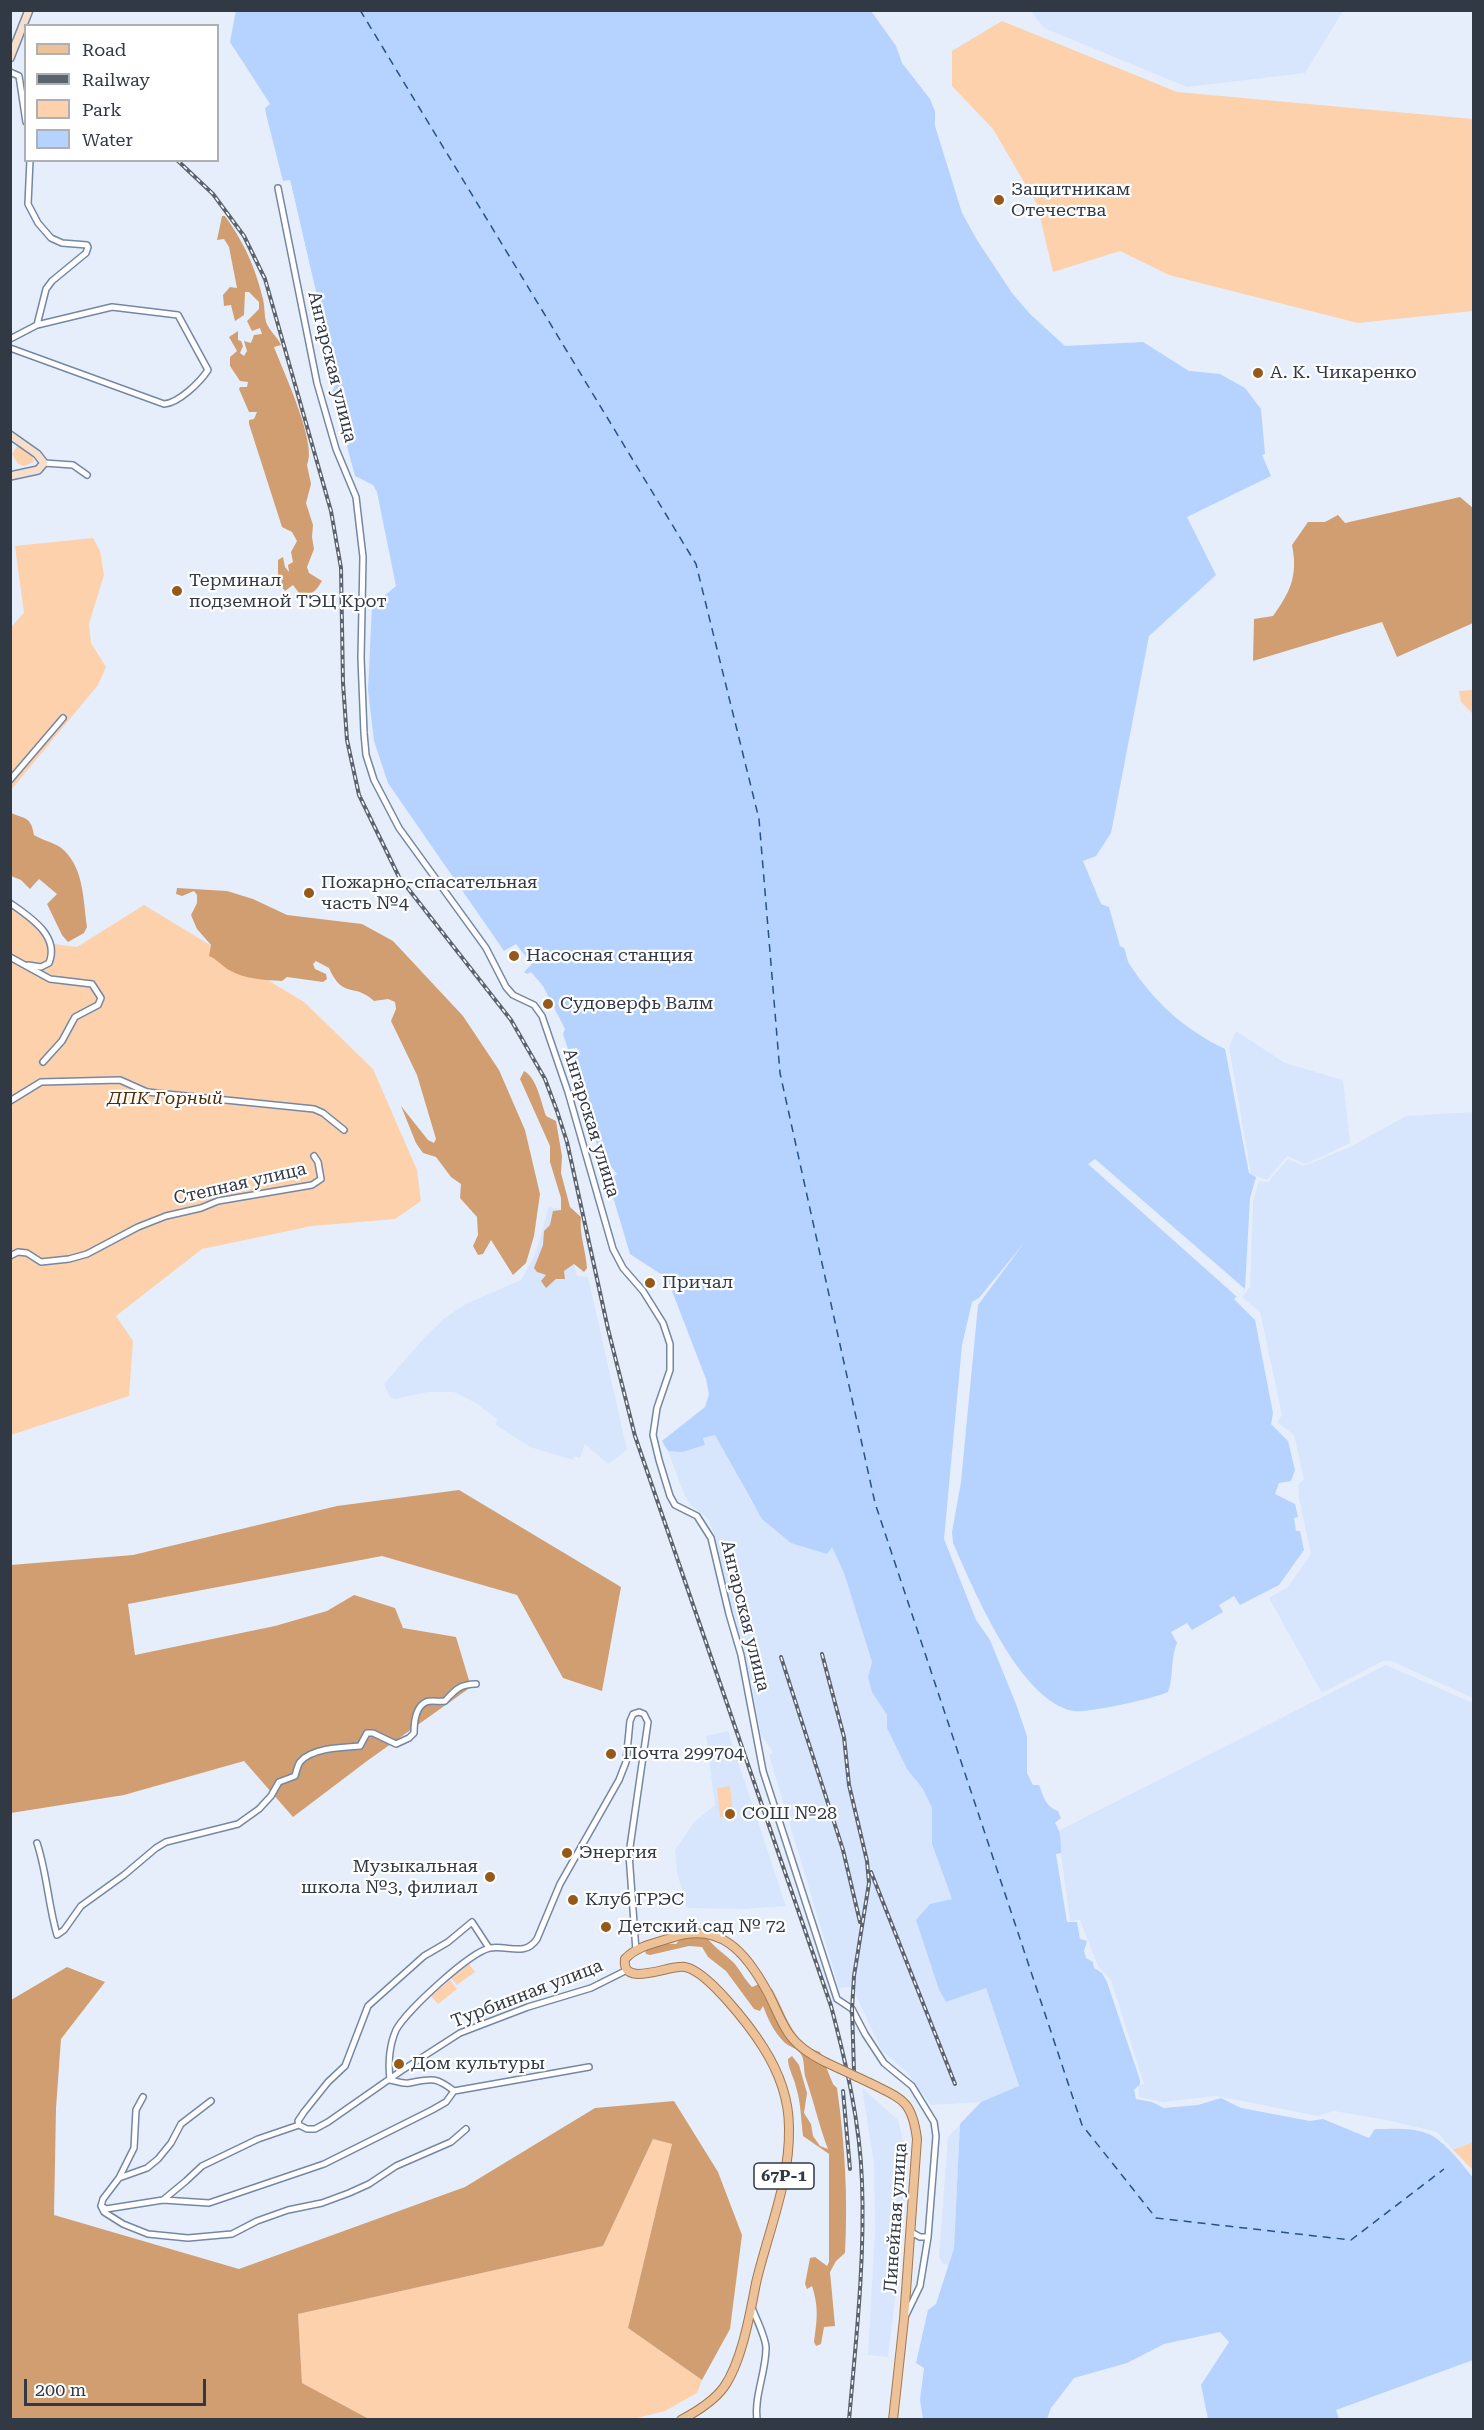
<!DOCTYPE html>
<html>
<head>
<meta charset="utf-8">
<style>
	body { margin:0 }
	#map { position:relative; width:1484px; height:2430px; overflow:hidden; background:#e6eefb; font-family:"Roboto Serif",serif }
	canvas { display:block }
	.frame { position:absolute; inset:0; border:12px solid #313945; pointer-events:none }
	.legend { position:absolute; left:24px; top:24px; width:195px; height:138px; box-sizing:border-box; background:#fff; border:2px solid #adb0b5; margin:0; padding:8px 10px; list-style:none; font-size:18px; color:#313945 }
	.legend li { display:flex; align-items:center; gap:12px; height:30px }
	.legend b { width:30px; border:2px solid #adb0b5 }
	.scale { position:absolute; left:24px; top:2379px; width:182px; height:27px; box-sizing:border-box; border:3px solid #313945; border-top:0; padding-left:8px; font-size:18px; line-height:21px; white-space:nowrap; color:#313945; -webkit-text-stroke:4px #fff; paint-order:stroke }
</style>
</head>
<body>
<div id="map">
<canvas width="1484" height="2430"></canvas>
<div class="frame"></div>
<ul class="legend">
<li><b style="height:8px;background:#edc299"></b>Road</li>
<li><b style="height:8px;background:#5b636f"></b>Railway</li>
<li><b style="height:16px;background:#fcd1ac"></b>Park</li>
<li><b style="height:16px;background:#b6d2fe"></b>Water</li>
</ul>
<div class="scale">200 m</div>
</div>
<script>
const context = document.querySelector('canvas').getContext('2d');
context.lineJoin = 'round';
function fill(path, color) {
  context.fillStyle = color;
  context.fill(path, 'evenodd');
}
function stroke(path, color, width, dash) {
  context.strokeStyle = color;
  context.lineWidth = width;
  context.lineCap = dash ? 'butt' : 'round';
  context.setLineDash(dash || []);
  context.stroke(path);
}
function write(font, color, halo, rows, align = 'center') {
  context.font = font + ' "Roboto Serif",serif';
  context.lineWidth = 4.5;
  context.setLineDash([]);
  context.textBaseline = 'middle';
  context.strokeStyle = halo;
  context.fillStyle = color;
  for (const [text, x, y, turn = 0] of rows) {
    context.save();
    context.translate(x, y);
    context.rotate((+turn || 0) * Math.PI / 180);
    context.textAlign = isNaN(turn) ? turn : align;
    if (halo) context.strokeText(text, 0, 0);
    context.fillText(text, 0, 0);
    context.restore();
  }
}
const built = new Path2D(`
	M1031 11H1343L1305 73 1187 87 1044 28Z
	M1236 1031 1285 1063 1343 1080 1350 1143 1306 1164 1287 1156 1267 1180 1251 1174 1229 1047Z
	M1473 1112V1698L1391 1661H1383L1322 1693 1269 1598 1287 1588 1311 1554 1299 1499 1298 1485 1304 1479 1294 1435 1277 1422 1282 1415 1260 1312 1242 1297 1250 1287 1253 1201 1259 1181 1268 1182 1288 1159 1304 1166 1350 1147 1406 1116Z
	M549 1207 560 1209 577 1276 588 1277 627 1450 608 1464 585 1444 580 1458 574 1456 573 1460 530 1447 496 1425 497 1419 476 1403 454 1392H428L395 1399 390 1397 384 1384 425 1337 446 1317 466 1304 521 1280 535 1255Z
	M715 1434 751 1501 761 1515 832 1546 844 1573 872 1662 868 1677 887 1715V1728L907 1769 923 1789 932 1808V1844L952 1899 930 1904 916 1920 939 1990 946 2002 986 1988 1019 2087 981 2102 931 2105 906 2071 882 2051 852 1987 839 1988 769 1755 773 1752 761 1735 745 1651 748 1649 746 1643 742 1644 733 1615 716 1540 709 1520 689 1503 684 1494 668 1451 682 1452 705 1444 703 1438Z
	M1386 1665 1473 1703V2142L1453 2150 1437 2132 1386 2120 1334 2111 1318 2116 1216 2096 1163 2102 1139 2097 1138 2085 1144 2084 1111 1980 1098 1966 1080 1920 1070 1921 1058 1831Z
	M728 1731 786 1906 743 1909 687 1908 677 1872 675 1850 694 1822 715 1805 706 1736Z
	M862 2088 898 2120 908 2160 901 2251 888 2357 868 2355 875 2232 874 2163Z
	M960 2124 954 2248 948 2265 942 2263 939 2257 948 2137Z`);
const green = new Path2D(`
	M1002 21 1177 92 1473 119V311L1358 323 1169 275 1120 251 1053 272 1037 204 993 129 952 86V51Z
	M18 445 32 455 34 462 24 466 18 464 12 454Z
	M93 538 100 551 104 575 89 624 91 643 106 667 98 685 11 790V627L24 613 15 546Z
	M1473 690H1474L1473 714 1461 702 1459 691Z
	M10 902 40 924 54 944 77 947 144 905 304 1002 373 1069 417 1170 421 1201 395 1219 312 1226 202 1249 116 1316 133 1341 129 1396 11 1435Z
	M730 1786 733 1816 720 1817 717 1788Z
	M469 1964 475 1972 457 1985 451 1978Z
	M450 1980 457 1989 438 2004 431 1996Z
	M653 2139 672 2144 628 2328 702 2380 697 2393 665 2411 629 2420 369 2419 302 2383 298 2314 603 2246Z
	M1473 2142V2170L1453 2150Z`);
const forest = new Path2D(`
	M222 216H225C244 243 255 266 263 299 265 307 264 315 266 322 270 332 277 336 281 345L274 347C283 371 318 444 307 465L311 484 306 503 313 525 312 537 314 549 307 567 309 573 322 581C315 592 313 595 299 593L293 585 285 591 278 582V560L283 557 285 567 289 572 288 565 293 562 291 552 297 541 292 532 282 527 249 424V420L254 419 257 412H249L239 389 240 387H247L248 382 240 381 230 366V357L237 351 229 337 238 331V340L241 341 243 346 240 353 244 356 247 351 244 341 251 343 254 335 262 334 260 328 252 331 247 321 259 309V302L249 292H245L244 315 235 321 231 305 224 306 223 295 230 287 237 288 229 247 224 239 217 240Z
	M1460 497 1473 508V623L1397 657 1382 622 1253 661 1254 619 1273 616C1291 591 1298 575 1292 545L1308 522H1325L1338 515 1345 523Z
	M11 813C26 819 31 817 34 835 42 840 52 842 60 847 84 865 83 899 87 927L84 933 68 942 62 935 47 904 57 894 39 879 30 889 21 880 11 876Z
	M177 888 227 891 253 899 287 915 362 924 393 941 463 1016 499 1070 525 1130 540 1194 534 1236 526 1263 513 1275 491 1240 483 1254 478 1255 473 1246 478 1235 477 1217 460 1198 461 1184 451 1177 436 1157 423 1153 416 1143 401 1106 428 1140 434 1143 436 1139 417 1075 391 1021 396 1009 395 1002 388 999 374 1001C354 982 343 1000 329 968L316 961 313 964 315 969 326 974 327 979 323 982 287 977 282 981C265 980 244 979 229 970 222 966 218 960 209 956L211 945 197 929 191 915 197 903V895L194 891 182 896 176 894Z
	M524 1071C537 1078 541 1102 546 1116L556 1121 562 1156 561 1173 570 1207 581 1217C579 1234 586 1251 587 1268L584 1272 574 1264 564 1271 565 1279H556L546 1288 541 1281 546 1275 537 1272 534 1268 543 1245 544 1231 550 1225 553 1211 561 1210V1198L550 1162V1146L520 1079Z
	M459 1490 621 1587 602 1691 563 1678 517 1595 382 1556 128 1604 135 1655 275 1626 327 1611 354 1595 395 1608 403 1628 456 1637 471 1687 367 1761 293 1817 244 1761 124 1795 11 1813V1565L133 1555 337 1506Z
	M684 1934 706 1936C712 1946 726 1955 734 1963 740 1970 745 1980 752 1987L759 1984 772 1989C785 2011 792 2044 820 2052L833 2084 837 2088C845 2145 848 2196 845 2253L836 2261 830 2272 835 2326 824 2327 821 2344 816 2346 814 2342C817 2320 819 2308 812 2286L807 2289 805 2284 810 2258 815 2257 827 2266 829 2262V2154L803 2136C801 2120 801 2103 796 2087 794 2077 788 2069 788 2059L792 2056 799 2065 807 2093 804 2113 811 2124 813 2136 820 2146 828 2149C819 2126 814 2102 806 2079 803 2071 805 2063 802 2056 798 2048 789 2047 784 2042 774 2032 768 2019 763 2006L760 2011 754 2009 726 1971 708 1957 702 1947 689 1946 650 1955 646 1954 645 1949 660 1943 676 1944Z
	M67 1967 105 1982 61 2039 56 2108 54 2215 239 2269 465 2187 595 2108 674 2101 718 2172 742 2235 730 2329 702 2380 628 2328 672 2144 653 2139 603 2246 298 2314 302 2383 369 2419H11V2000Z`);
const water = new Path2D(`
	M236 10 871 11 896 46 902 63 930 99 935 111V126L962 213 977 240 1012 293 1030 314 1065 346 1143 342 1189 371 1220 374 1245 388 1261 409 1265 454 1262 455 1271 476 1187 517 1216 575 1149 636 1111 833 1096 856 1083 861 1101 904 1109 907 1120 946 1124 948C1127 954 1126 959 1130 965 1154 1002 1185 1030 1225 1049L1249 1173 1256 1177 1250 1198 1245 1289 1234 1299 1255 1320 1273 1413 1271 1424 1288 1441 1295 1470 1291 1481 1279 1483 1275 1494 1295 1504 1298 1517 1294 1518 1296 1531H1300L1304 1550 1279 1585 1240 1605 1234 1596 1219 1605 1223 1612 1192 1630 1187 1623 1171 1632 1177 1643C1170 1659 1174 1676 1168 1692 1156 1698 1084 1714 1073 1711 1019 1700 974 1590 953 1543L952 1532 961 1482 978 1305 1024 1243 979 1298 972 1302 962 1345 944 1539 976 1620 990 1640 1016 1704 1027 1736V1773L1033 1785H1039C1044 1797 1045 1806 1058 1811L1061 1818 1055 1823C1061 1831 1061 1843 1061 1853L1056 1854 1067 1922H1077L1080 1939 1087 1941 1084 1951 1086 1958 1093 1962 1094 1968 1102 1973 1107 1982 1140 2080V2084L1134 2090 1136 2099 1152 2102 1164 2108 1198 2105 1221 2098 1241 2108 1310 2121 1323 2119 1369 2138 1375 2129C1391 2129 1410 2127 1426 2133 1441 2137 1464 2166 1473 2178V2360L1336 2410 1339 2419H1208L1201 2385 1229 2342 1220 2332 1164 2344 1127 2363 1074 2378 1051 2408 1047 2419H923L920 2400 924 2368 916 2363 928 2310 936 2304 954 2248 960 2124 981 2102 1019 2086 986 1988 946 2002 939 1990 916 1920 930 1904 952 1899 932 1844V1808L923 1789 907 1769 887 1728V1715L872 1692 868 1677 872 1662 844 1573 832 1547 827 1554 791 1543 762 1519 715 1435 703 1438 705 1445 682 1452 668 1451 662 1441 705 1407 709 1394 706 1379 667 1278 630 1254 608 1180 617 1174 599 1152 584 1099 587 1093C584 1079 576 1072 572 1058L579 1055 577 1048 568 1049 563 1034 565 1029 543 986 531 972 527 974 524 972 532 964 516 944 504 951 388 783 374 741 368 690 372 606 396 586 377 492 373 485 355 476 332 391 337 383 290 180 283 181 267 118 265 108 270 104 230 42Z`);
const pier = new Path2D(`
	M290 180 337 383 332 384 288 183 283 184 280 182Z
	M1095 1159 1245 1289 1237 1297 1088 1164Z`);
const ferry = new Path2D(`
	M360 10 696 564 759 819 780 1073 875 1503 1082 2125 1156 2218 1351 2240 1444 2169`);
const street = new Path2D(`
	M10 72 19 76 26 122
	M30 160 28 204 38 223 51 238 62 243 87 245 88 247 86 253 52 281 46 289 37 325
	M278 188 317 383 336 449 356 497 363 557 361 658 364 733 366 755 374 780 399 828 486 948 506 987 513 995 534 1005 542 1016 568 1092 613 1249 623 1268 643 1291 663 1323 670 1344V1370L657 1408 653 1435 659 1460 670 1496 675 1505 697 1516 711 1538 729 1614 741 1655 763 1771 837 1999 852 2009 865 2034 884 2063 912 2086 934 2122 936 2136 928 2237H920L911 2232
	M10 339 37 325 112 307 178 315 208 370C200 382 179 403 164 404L10 348
	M44 463 73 465 87 475
	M10 780 63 718
	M10 903C30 917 60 936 49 963L41 967 28 965
	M10 957 50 979 92 984 101 998 98 1005 75 1017 62 1041 43 1062
	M10 1101 41 1082 120 1080 147 1092 314 1109 323 1113 344 1130
	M10 1256 18 1252 27 1253 41 1262 69 1259 87 1254 138 1227 166 1216 201 1208 218 1201 312 1185 321 1179 318 1162 314 1156
	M37 1843C47 1873 48 1904 57 1935L64 1930 81 1906 124 1875 156 1848 166 1842 238 1824 259 1809 271 1796 279 1782 295 1776C296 1772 298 1765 300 1762 311 1748 343 1747 360 1746L367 1733H373L396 1744 409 1738 414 1733C414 1724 415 1707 426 1702 430 1700 440 1702 445 1701 455 1690 460 1684 476 1684
	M390 2080C388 2062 389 2046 396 2030 406 2011 470 1952 490 1948 508 1945 525 1957 537 1939L560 1884 619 1780 626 1762 630 1721 633 1714 639 1712 644 1714 648 1722 629 1854 636 1951
	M390 2080C396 2081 403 2084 409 2083 431 2079 435 2076 454 2091
	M211 2101 181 2124 171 2143 158 2159 147 2168 119 2178 103 2199 101 2206 106 2209 163 2200 209 2203 324 2164 432 2110 446 2102 454 2091 589 2067
	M299 2125 298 2121 304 2112 328 2082 345 2066 368 2006 424 1956 448 1942 472 1922 489 1948
	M119 2178 134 2148 136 2110 143 2097
	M163 2200 186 2181 202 2166 258 2139 299 2125 307 2129H315L328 2122 401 2071 460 2033 528 2007 591 1988 627 1970
	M101 2206 104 2212 123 2224 148 2234 188 2238 232 2234 257 2221 288 2210 322 2203 349 2193 369 2184 396 2166 451 2142 466 2129
	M752 2308C756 2318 766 2338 766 2348 766 2372 754 2396 757 2420
	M906 2315 920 2286 928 2237`);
const secondary = new Path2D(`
	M10 58 29 10
	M10 435 37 454 44 463 38 470 10 476`);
const primary = new Path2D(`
	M870 2083C902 2099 912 2100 917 2139L904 2319 893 2420
	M681 2420C696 2412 714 2401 724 2387 742 2361 750 2314 756 2283 768 2232 790 2182 789 2128 789 2099 779 2072 763 2047 751 2028 708 1971 685 1967 670 1964 621 1989 625 1959 637 1946 655 1943 671 1938 720 1921 746 1952 768 1993 775 2006 780 2021 789 2034 798 2047 811 2055 825 2062`);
const rail = new Path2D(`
	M177 160 213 194 244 236 265 279 331 511 341 568 343 683 347 740 359 795 399 877 511 1020 545 1079 557 1111 567 1142 608 1329 635 1436 831 2006C846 2063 860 2122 862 2182 865 2261 856 2340 849 2420
	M822 1654 844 1737 849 1785 867 1861 869 1883 854 1976 852 2009 854 2071
	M781 1657 843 1850 860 1922
	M871 1872 955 2084
	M843 2091 850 2169`);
const primaryBridge = new Path2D(`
	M825 2062 870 2083`);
const markers = [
	[999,200,6,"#955919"],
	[1258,373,6,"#955919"],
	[177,591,6,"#955919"],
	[309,893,6,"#955919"],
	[514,956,6,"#955919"],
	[548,1004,6,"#955919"],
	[650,1283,6,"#955919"],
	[611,1754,6,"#955919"],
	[730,1814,6,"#955919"],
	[567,1853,6,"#955919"],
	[490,1877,6,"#955919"],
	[573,1900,6,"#955919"],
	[606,1927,6,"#955919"],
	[399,2064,6,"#955919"]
];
const shields = [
	[784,2176,60]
];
const shieldNames = [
	["67Р-1",784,2176]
];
const poiNames = [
	["Защитникам",1011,190],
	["Отечества",1011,211],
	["А. К. Чикаренко",1270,373],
	["Терминал",189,581],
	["подземной ТЭЦ Крот",189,602],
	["Пожарно-спасательная",321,883],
	["часть №4",321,904],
	["Насосная станция",526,956],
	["Судоверфь Валм",560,1004],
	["Причал",662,1283],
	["Почта 299704",623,1754],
	["СОШ №28",742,1814],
	["Энергия",579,1853],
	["Музыкальная",478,1867,"right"],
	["школа №3, филиал",478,1888,"right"],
	["Клуб ГРЭС",585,1900],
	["Детский сад № 72",618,1927],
	["Дом культуры",411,2064]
];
const streetNames = [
	["Ангарская улица",332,367,76],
	["Ангарская улица",591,1123,73],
	["Степная улица",240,1184,-13],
	["Ангарская улица",745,1616,76],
	["Турбинная улица",527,1994,-21],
	["Линейная улица",896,2218,-86]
];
const parkNames = [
	["ДПК Горный",165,1099]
];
fill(built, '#d7e6fd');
fill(green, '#fcd1ac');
fill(forest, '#d19e71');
fill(water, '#b6d2fe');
fill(pier, '#e6eefb');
stroke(ferry, '#26508f', 1.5, [8, 6]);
stroke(street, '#7487a4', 8);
stroke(secondary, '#7487a4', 10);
stroke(primary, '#a3774f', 10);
stroke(street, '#fff', 5);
stroke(secondary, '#f6e0cc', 7);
stroke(primary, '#edc299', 8);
stroke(rail, '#5b636f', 4);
stroke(rail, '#fff', 1.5, [4.5]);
stroke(primaryBridge, '#a3774f', 10, []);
stroke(primaryBridge, '#edc299', 8);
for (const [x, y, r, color] of markers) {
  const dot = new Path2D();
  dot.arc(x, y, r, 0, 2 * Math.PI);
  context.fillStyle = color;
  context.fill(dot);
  stroke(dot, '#fff', 2);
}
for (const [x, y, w] of shields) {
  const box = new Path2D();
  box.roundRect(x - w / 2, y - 13, w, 26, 4.5);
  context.fillStyle = '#fff';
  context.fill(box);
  stroke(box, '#313945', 1.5);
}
write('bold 16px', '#313945', null, shieldNames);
write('18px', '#313945', '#fff', poiNames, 'left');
write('18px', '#313945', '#fff', streetNames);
write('italic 18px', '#502e0a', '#fff', parkNames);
</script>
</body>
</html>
